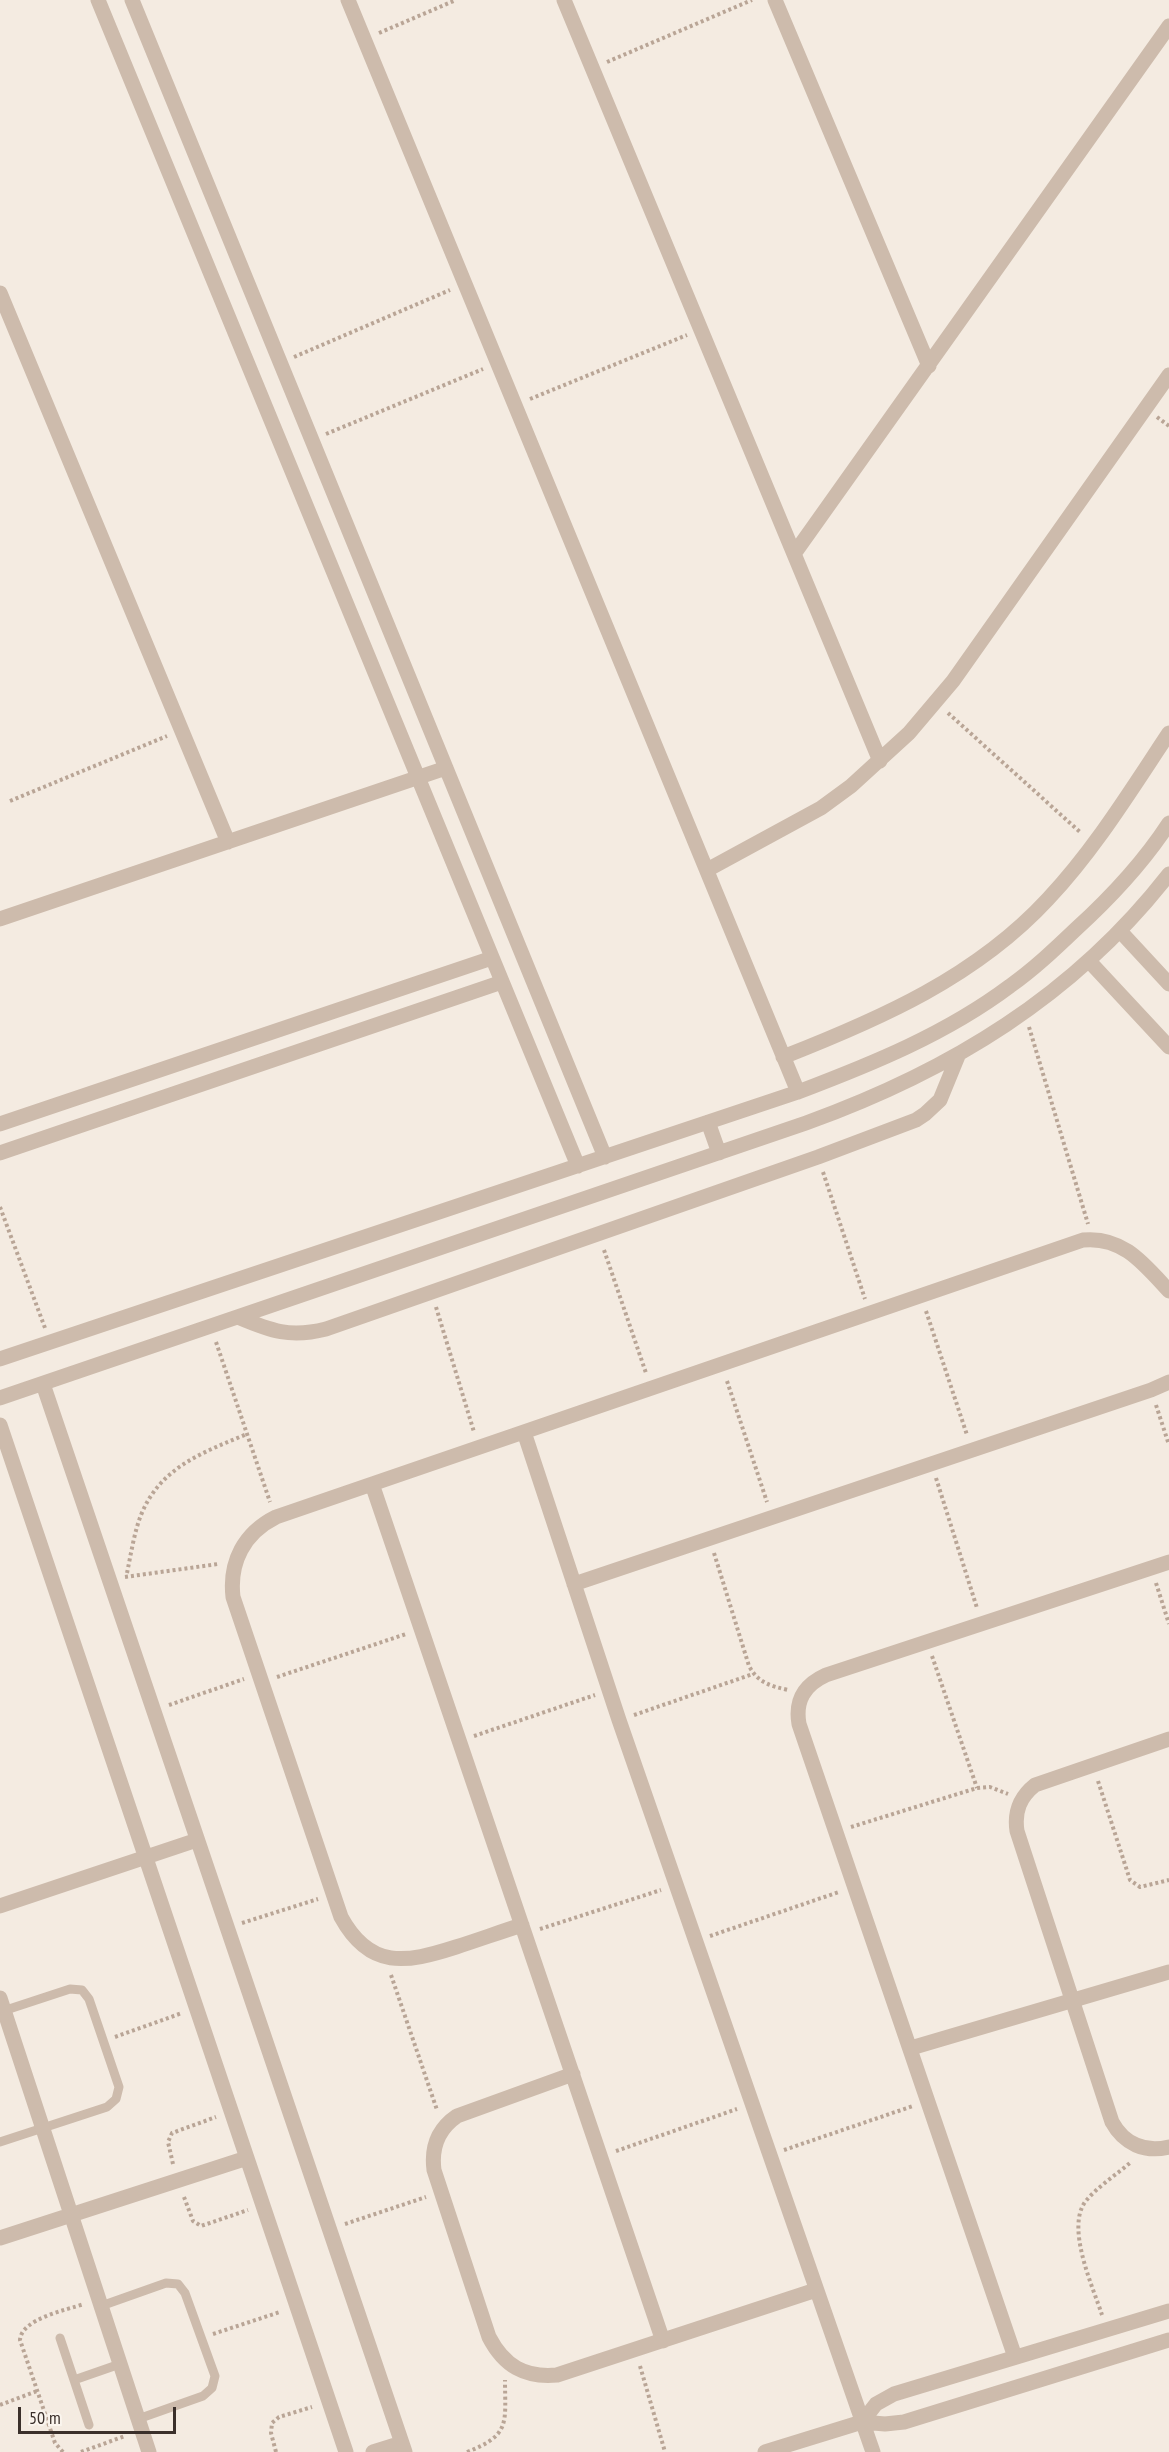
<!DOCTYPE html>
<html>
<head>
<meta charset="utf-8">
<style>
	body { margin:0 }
	#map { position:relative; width:1169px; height:2452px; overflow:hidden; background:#f4ebe1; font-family:"PT Sans Narrow",sans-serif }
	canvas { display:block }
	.scale { position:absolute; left:18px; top:2407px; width:158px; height:27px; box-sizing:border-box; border:3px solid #3b302b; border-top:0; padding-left:8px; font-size:18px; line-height:21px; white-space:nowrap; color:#3b302b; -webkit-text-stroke:4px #fbf5ee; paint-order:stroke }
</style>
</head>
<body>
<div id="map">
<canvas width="1169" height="2452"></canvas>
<div class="scale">50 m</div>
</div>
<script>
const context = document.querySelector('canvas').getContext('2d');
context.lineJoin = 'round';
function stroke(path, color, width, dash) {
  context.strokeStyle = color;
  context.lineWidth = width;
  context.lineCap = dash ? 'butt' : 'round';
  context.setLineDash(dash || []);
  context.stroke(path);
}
const path = new Path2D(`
	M379 33 456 0
	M607 62 752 0
	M294 357 450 290
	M530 399 687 335
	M1157 417 1169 426
	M326 434 483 369
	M948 713 1080 832
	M10 801 167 736
	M1029 1027 1088 1224
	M823 1172 865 1299
	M0 1207 45 1328
	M604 1250 646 1373
	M436 1307 474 1432
	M926 1311 967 1435
	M216 1342 270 1502
	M727 1381 767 1502
	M1156 1405 1169 1445
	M936 1478 977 1608
	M714 1553 749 1666C758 1683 771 1686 788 1690
	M127 1573C131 1554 134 1533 141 1515 160 1467 204 1452 247 1434
	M125 1577 218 1564
	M1156 1583 1169 1624
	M932 1656 977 1788
	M277 1677 406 1634
	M169 1705 244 1679
	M634 1715 753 1674
	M474 1736 595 1695
	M1098 1781 1130 1880 1140 1887 1169 1880
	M851 1827 977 1788 990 1787 1008 1794
	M242 1923 318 1899
	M540 1929 661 1890
	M710 1936 839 1892
	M391 1975 437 2110
	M115 2037 182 2013
	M784 2150 913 2106
	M616 2151 737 2109
	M173 2164 168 2142 172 2133 216 2117
	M184 2197 193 2221 201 2226 248 2210
	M345 2224 426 2197
	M1102 2315C1093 2287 1066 2229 1085 2202 1097 2187 1116 2175 1131 2162
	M213 2334 280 2312
	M640 2366 665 2452
	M0 2405 37 2391
	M63 2452 55 2443 20 2340C21 2319 66 2310 84 2304
	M81 2452 125 2436
	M276 2452 271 2433 272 2423 279 2417 312 2407
	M467 2452C511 2435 505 2423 505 2380`);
const service = new Path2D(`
	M0 2012 70 1989 82 1990 89 1999 119 2087 116 2099 107 2107 0 2142
	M101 2306 166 2283 178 2284 185 2293 215 2376 212 2388 203 2396 138 2419
	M60 2338 89 2425
	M74 2380 120 2364`);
const minor = new Path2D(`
	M98 0 578 1166
	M132 0 605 1157
	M348 0 798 1092
	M564 0 880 761
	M775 0 929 366
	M0 293 228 842
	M794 554 1169 26
	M707 870 821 808 851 786 909 733 953 681 1169 375
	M0 919 446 768
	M1120 931 1169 984
	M1089 961 1169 1047
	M783 1057C880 1019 976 977 1048 899 1095 849 1131 790 1169 733
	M708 1122 719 1153
	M0 1124 492 958
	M0 1153 502 982
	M238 1317C271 1331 290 1338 326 1329L818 1157 916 1120 925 1114 940 1100 958 1056
	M0 1359 798 1092C872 1064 946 1034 1010 986 1034 969 1055 949 1076 929 1111 897 1143 863 1169 823
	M43 1384 405 2452
	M0 1398 806 1123C950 1071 1074 996 1169 874
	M0 1425 346 2452
	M524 1432 619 1720 873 2452
	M372 1484 663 2341
	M574 1584 1151 1390 1169 1382
	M1169 1739 1035 1785C1020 1797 1014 1811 1017 1831L1112 2122C1124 2144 1145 2153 1169 2147
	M0 1906 197 1840
	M522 1925C500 1932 478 1940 456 1947 406 1963 370 1970 341 1917L233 1597C229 1562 244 1533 276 1517L1083 1240C1123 1236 1144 1264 1169 1291
	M0 1998 149 2452
	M911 2048 1169 1972
	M573 2074 457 2116C438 2129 431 2147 434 2170L489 2337C504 2366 525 2378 557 2375L816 2290
	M0 2238 247 2158
	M1015 2357 799 1724C795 1701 804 1685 826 1675L1169 1562
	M862 2422 876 2404 894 2394 1169 2311
	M373 2452 402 2443
	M765 2452 862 2422 885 2424 904 2422 1169 2340`);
stroke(path, '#b9a596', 4, [3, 3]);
stroke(service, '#cdbbac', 9);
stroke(minor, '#cdbbac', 15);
</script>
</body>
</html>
